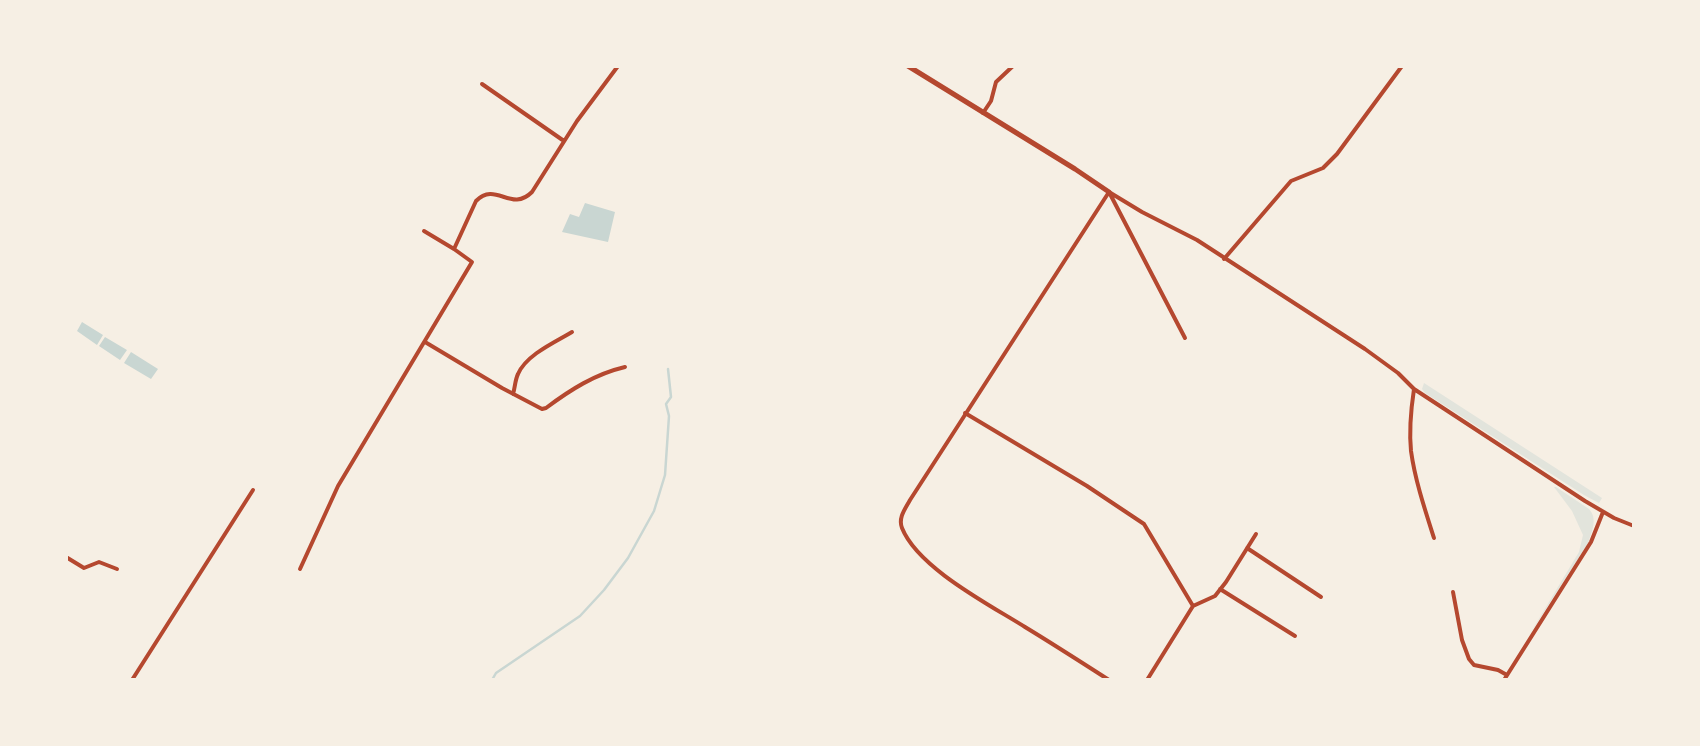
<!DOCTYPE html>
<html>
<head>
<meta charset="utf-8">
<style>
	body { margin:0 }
	#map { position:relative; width:1700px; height:746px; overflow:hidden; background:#f6efe4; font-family:Montserrat,sans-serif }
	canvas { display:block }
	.frame { position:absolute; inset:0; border:68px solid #f6efe4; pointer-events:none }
</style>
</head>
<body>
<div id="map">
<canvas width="1700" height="746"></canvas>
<div class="frame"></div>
</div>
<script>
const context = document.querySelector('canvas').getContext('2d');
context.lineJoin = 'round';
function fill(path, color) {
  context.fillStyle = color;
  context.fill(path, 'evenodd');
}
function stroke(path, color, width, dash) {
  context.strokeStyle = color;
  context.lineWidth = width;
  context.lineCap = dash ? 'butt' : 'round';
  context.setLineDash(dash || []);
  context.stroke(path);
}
const green = new Path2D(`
	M1424 383 1602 498 1599 503 1584 495 1425 393 1422 389Z
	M1554 487H1556L1589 509C1598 519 1592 531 1588 543L1528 637 1579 552 1583 535 1572 511Z`);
const water = new Path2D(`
	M585 203 615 212 608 242 562 232 570 214 579 217Z
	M82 322 103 335 97 345 77 331Z
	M105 337 127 350 120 360 99 346Z
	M131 352 158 369 151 379 124 363Z`);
const stream = new Path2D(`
	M492 680 496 673 580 616 604 590 628 558 654 511 665 475 669 416 666 404 671 397 668 369`);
const minor = new Path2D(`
	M482 84 564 141
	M983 113 991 101 996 82 1013 66
	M1109 192 910 500C905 509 898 518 902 528 918 568 990 605 1025 627 1053 644 1081 662 1109 680
	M1109 192 1142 212 1197 240 1365 349 1398 373 1414 389 1585 501 1614 518 1634 526
	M1109 192 1185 338
	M424 231 454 249
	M1224 259 1291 181 1323 168 1337 154 1402 66
	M425 342 502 388 542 409 546 408C570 390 595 374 625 367
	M1414 389C1411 409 1409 431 1411 451 1415 480 1425 510 1434 538
	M513 394C515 388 515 380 518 374 526 355 555 342 572 332
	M965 413 1087 486 1144 524 1193 606
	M1247 548 1321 597
	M66 557 84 568 99 562 117 569
	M300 569 338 486 472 262 454 249 476 201C496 181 511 213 532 192L577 121 618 66
	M1220 589 1295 636
	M1453 592 1462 640 1469 659 1474 665 1498 670 1507 675
	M132 680 253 490
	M1147 680 1193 606 1215 596 1226 582 1256 534
	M1504 680 1591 542 1603 512`);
const tertiary = new Path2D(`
	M908 66 1075 169 1109 192`);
fill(green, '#e2e4dc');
fill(water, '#c9d6d2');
stroke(stream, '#c9d6d2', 2.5);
stroke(minor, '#b5482f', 4);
stroke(tertiary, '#b5482f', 5);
</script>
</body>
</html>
